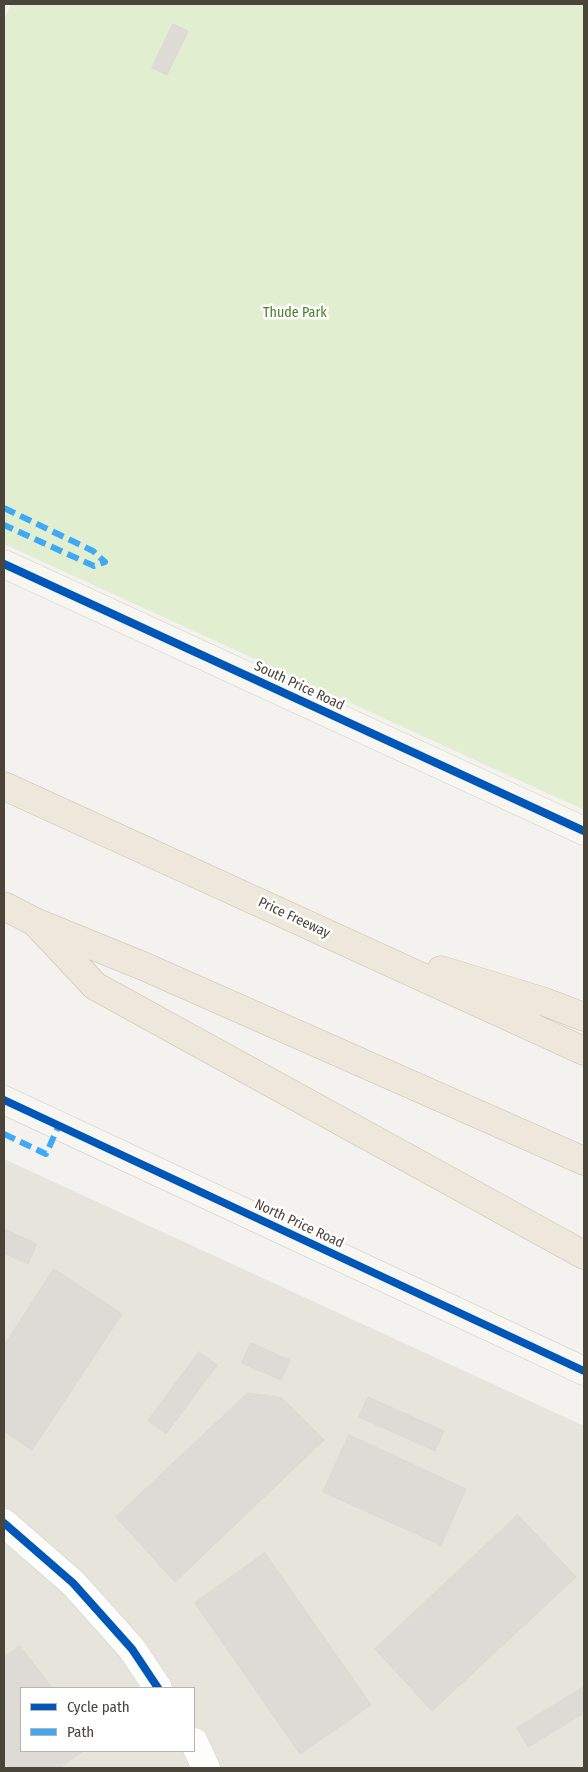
<!DOCTYPE html>
<html>
<head>
<meta charset="utf-8">
<style>
	body { margin:0 }
	#map { position:relative; width:588px; height:1772px; overflow:hidden; background:#f4f2ee; font-family:"Fira Sans Condensed",sans-serif }
	canvas { display:block }
	.frame { position:absolute; inset:0; border:5px solid #4b4439; pointer-events:none }
	.legend { position:absolute; left:20px; top:1687px; width:175px; height:65px; box-sizing:border-box; background:#fff; border:1px solid #b7b4b0; margin:0; padding:6px 9px; list-style:none; font-size:15px; color:#4b4439 }
	.legend li { display:flex; align-items:center; gap:10px; height:25px }
	.legend b { width:25px; border:1px solid #b7b4b0 }
</style>
</head>
<body>
<div id="map">
<canvas width="588" height="1772"></canvas>
<div class="frame"></div>
<ul class="legend">
<li><b style="height:6px;background:#0057b8"></b>Cycle path</li>
<li><b style="height:6px;background:#3fa9f5"></b>Path</li>
</ul>
</div>
<script>
const context = document.querySelector('canvas').getContext('2d');
context.lineJoin = 'round';
function fill(path, color) {
  context.fillStyle = color;
  context.fill(path, 'evenodd');
}
function stroke(path, color, width, dash) {
  context.strokeStyle = color;
  context.lineWidth = width;
  context.lineCap = dash ? 'butt' : 'round';
  context.setLineDash(dash || []);
  context.stroke(path);
}
function write(font, color, halo, rows, align = 'center') {
  context.font = font + ' "Fira Sans Condensed",sans-serif';
  context.lineWidth = 5;
  context.setLineDash([]);
  context.textBaseline = 'middle';
  context.strokeStyle = halo;
  context.fillStyle = color;
  for (const [text, x, y, turn = 0] of rows) {
    context.save();
    context.translate(x, y);
    context.rotate((+turn || 0) * Math.PI / 180);
    context.textAlign = isNaN(turn) ? turn : align;
    if (halo) context.strokeText(text, 0, 0);
    context.fillText(text, 0, 0);
    context.restore();
  }
}
const residential = new Path2D(`
	M4 1159 584 1426V1768H4ZM21 1688H194V1751H21Z`);
const green = new Path2D(`
	M11 4H584V810L4 544V20Z`);
const building = new Path2D(`
	M173 24 188 31 167 75 152 68Z
	M4 1229 37 1244 28 1264 4 1253Z
	M54 1269 122 1314 32 1450 4 1431V1346Z
	M251 1343 290 1360 281 1380 242 1363Z
	M199 1352 217 1365 166 1434 148 1421Z
	M248 1393 282 1398 324 1440 175 1582 116 1517Z
	M368 1397 444 1431 435 1451 359 1417Z
	M349 1435 466 1489 441 1545 323 1492Z
	M518 1515 576 1577 432 1711 375 1649Z
	M265 1553 371 1705 300 1754 195 1603Z
	M20 1646 52 1688H21V1751H83L59 1768H10L4 1760V1658Z
	M584 1687V1713L528 1747 517 1728Z`);
const tertiary = new Path2D(`
	M4 1523 73 1583 132 1649 158 1688
	M194 1742 206 1768`);
const secondary = new Path2D(`
	M4 564 584 831
	M4 1100 584 1371`);
const motorway = new Path2D(`
	M4 786 584 1051
	M4 906 35 922 143 966 584 1161
	M35 922 95 986 584 1255
	M441 970 545 1002 584 1017`);
const quiet = new Path2D(`
	M4 508 93 551 105 562 94 566 4 525
	M4 1134 46 1154 59 1125`);
const cycleway = new Path2D(`
	M4 564 584 831
	M4 1100 584 1371
	M4 1523 73 1583 132 1649 158 1688`);
const parkNames = [
	["Thude Park",295,313]
];
const streetNames = [
	["South Price Road",299,686,25],
	["Price Freeway",294,918,25],
	["North Price Road",299,1224,25]
];
fill(residential, '#e7e4dc');
fill(green, '#e1eecf');
fill(building, '#dedbd6');
stroke(building, '#dcd9d4', 1);
stroke(tertiary, '#d2d0cb', 29);
stroke(secondary, '#d3cfc5', 29);
stroke(motorway, '#ccbfa9', 29);
stroke(tertiary, '#fdfdfc', 28);
stroke(secondary, '#f7f6f1', 28);
stroke(motorway, '#ede8db', 28);
stroke(quiet, '#3fa9f5', 6, [12, 6]);
stroke(cycleway, '#0057b8', 8);
write('14px', '#4a7f2a', '#fff', parkNames);
write('14px', '#4b4439', '#fff', streetNames);
</script>
</body>
</html>
